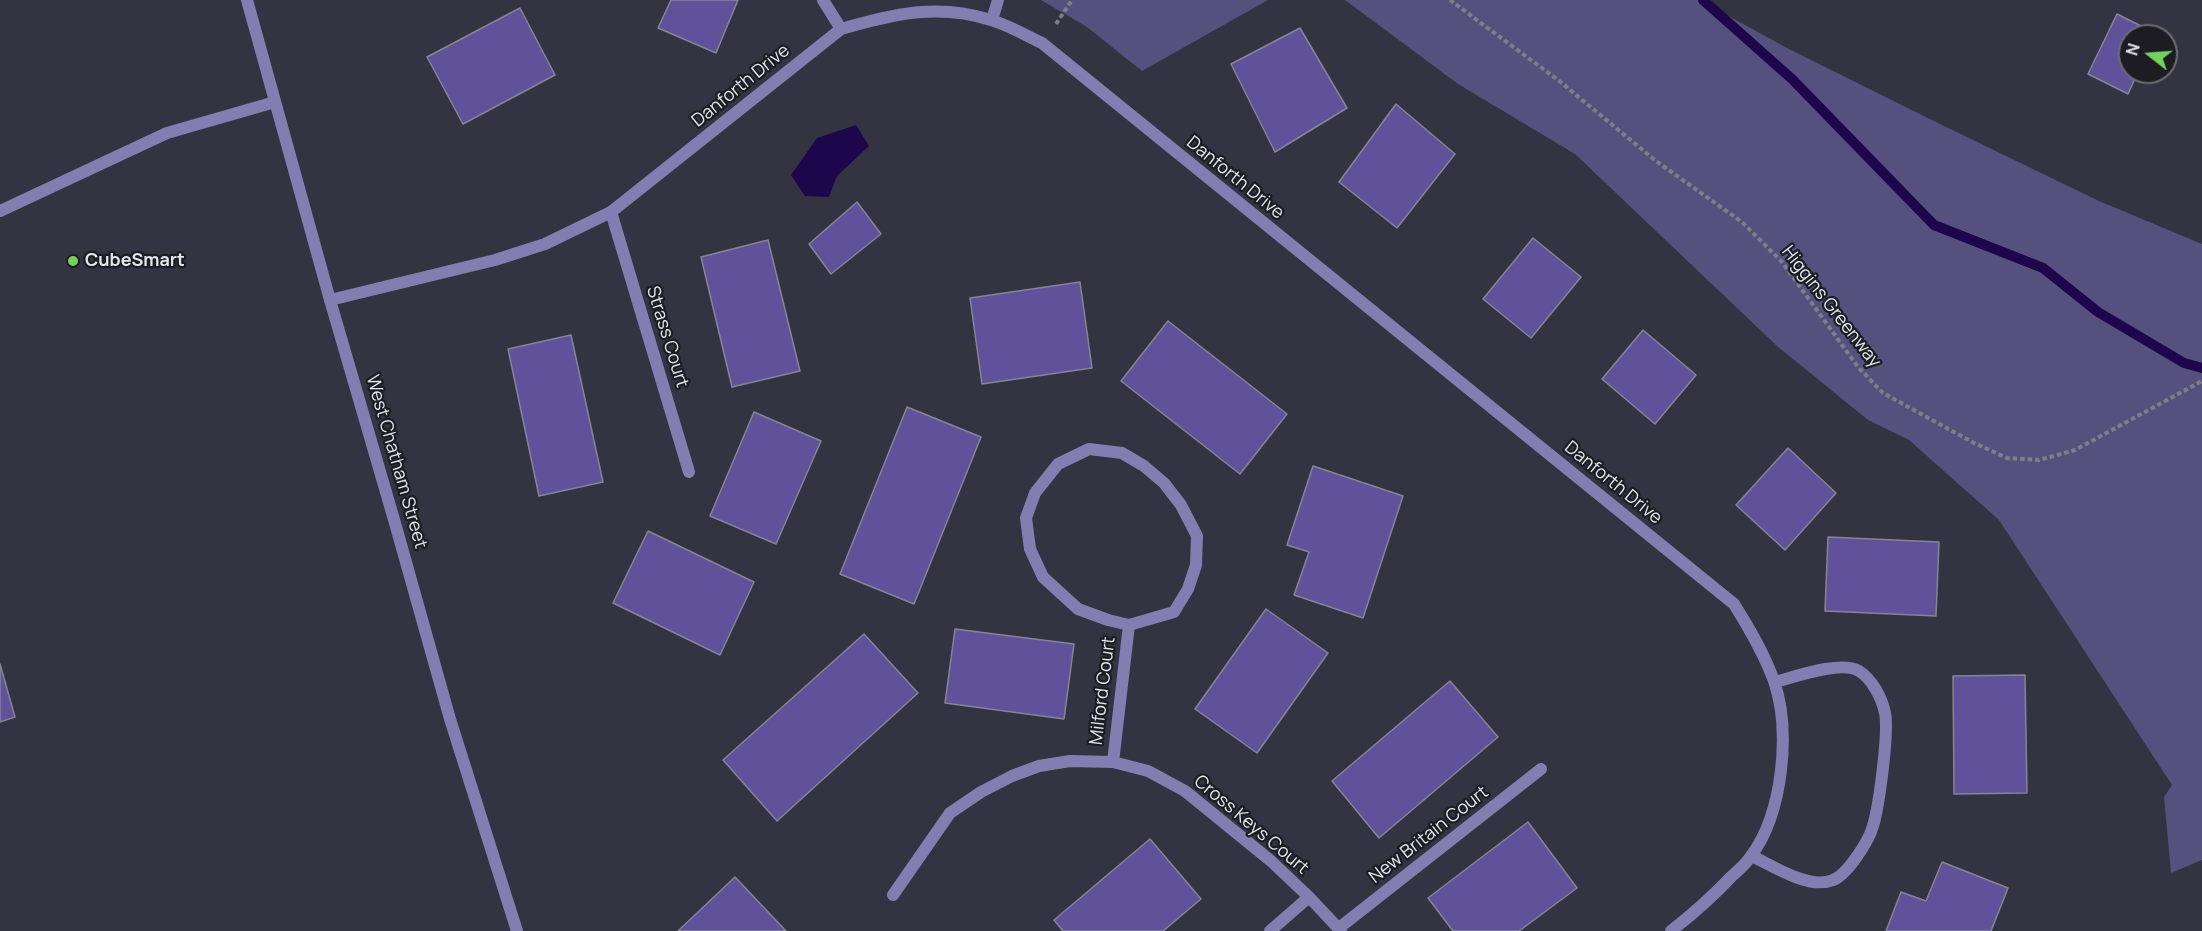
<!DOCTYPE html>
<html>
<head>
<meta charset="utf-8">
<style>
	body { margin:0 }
	#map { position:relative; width:2202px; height:931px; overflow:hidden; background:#343341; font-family:Manrope,sans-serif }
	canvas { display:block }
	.north { position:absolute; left:2118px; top:24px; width:60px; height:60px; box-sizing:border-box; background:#1c1c22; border:2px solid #6c6c74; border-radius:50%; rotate:287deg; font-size:16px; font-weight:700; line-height:24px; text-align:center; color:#e5e5ee }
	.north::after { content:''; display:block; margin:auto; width:21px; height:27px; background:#74d25c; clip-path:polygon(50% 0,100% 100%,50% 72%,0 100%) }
</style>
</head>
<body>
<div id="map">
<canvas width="2202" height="931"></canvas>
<div class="north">N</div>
</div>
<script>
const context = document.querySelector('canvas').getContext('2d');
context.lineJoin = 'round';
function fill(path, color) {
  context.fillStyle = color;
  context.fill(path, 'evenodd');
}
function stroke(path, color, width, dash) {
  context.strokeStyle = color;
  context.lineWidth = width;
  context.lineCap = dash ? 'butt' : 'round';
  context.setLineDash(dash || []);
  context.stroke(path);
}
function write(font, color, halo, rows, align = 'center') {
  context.font = font + ' Manrope,sans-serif';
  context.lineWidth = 4.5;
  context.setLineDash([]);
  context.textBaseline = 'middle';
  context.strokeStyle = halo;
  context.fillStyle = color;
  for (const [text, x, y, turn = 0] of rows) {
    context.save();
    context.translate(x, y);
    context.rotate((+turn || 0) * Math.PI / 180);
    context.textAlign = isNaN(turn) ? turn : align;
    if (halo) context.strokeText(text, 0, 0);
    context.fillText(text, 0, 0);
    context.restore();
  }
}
const green = new Path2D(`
	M1041 0H1268L1142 71 1087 27Z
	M1345 0H1699L1789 49 1942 125 2099 201 2202 244V860L2171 873 2164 797 2172 785 1999 520 1909 440 1868 420 1777 346 1575 154 1458 84Z`);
const water = new Path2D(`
	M856 125 869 146 837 176 829 197 805 196 791 175 817 138Z`);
const stream = new Path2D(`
	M1703 0 1792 79 1934 225 2043 268 2098 312 2184 363 2202 368`);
const building = new Path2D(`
	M671 0H738L716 53 658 28Z
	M520 8 555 75 463 124 427 57Z
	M2117 14 2157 34 2156 36H2130V72H2138L2128 94 2088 74Z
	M1300 28 1347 108 1275 152 1231 64Z
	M1396 104 1455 154 1397 228 1339 182Z
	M857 202 881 234 831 274 809 244Z
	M1533 238 1581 277 1531 338 1483 299Z
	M768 240 800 371 732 387 701 257Z
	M1080 282 1092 368 982 384 970 298Z
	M1168 321 1287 414 1240 474 1121 381Z
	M1643 330 1696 375 1655 424 1602 379Z
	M571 335 603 482 539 496 508 349Z
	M907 407 981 437 914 604 840 574Z
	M754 412 821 441 776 544 710 516Z
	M1788 448 1836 493 1785 550 1736 505Z
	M1313 466 1403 496 1363 618 1294 595 1309 552 1287 545Z
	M648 531 754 582 720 655 613 603Z
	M1828 537 1939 542 1936 616 1825 611Z
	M1266 609 1328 653 1257 753 1195 709Z
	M955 629 1074 644 1064 719 945 703Z
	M864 634 918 693 777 821 723 760Z
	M0 664 15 717 0 722Z
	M2025 675 2027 793 1954 794 1953 676Z
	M1450 681 1498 737 1379 838 1332 781Z
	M1528 822 1577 888 1519 931H1453L1428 898Z
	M1150 839 1201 899 1163 931H1063L1054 920Z
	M1942 862 2008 888 1991 931H1886L1901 892 1926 901Z
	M735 877 786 931H678Z`);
const path = new Path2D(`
	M1450 0 1558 80 1656 161 1742 222 1782 262 1858 367 1883 393 1974 443 2007 458 2039 460 2075 450 2202 381
	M1056 24 1072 0`);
const service = new Path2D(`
	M823 0 841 29
	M992 20 998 0
	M0 211 167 133 275 102`);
const minor = new Path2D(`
	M611 212 689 472
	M330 300 495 260 545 244 611 212 841 29C893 14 938 3 991 20 1008 25 1025 35 1042 43L1734 604C1749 628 1764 653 1774 681 1791 731 1783 813 1751 856 1746 864 1739 870 1732 876 1713 896 1693 914 1671 931
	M1113 762 1129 625 1174 612 1188 589 1196 565 1197 536 1181 505 1164 483 1144 466 1122 453 1089 449 1058 464 1035 493 1026 518 1030 549 1043 577 1078 609 1108 620 1129 625
	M1752 856C1773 866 1809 890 1833 880 1847 875 1869 841 1873 826 1879 806 1889 733 1885 713 1882 698 1872 679 1859 671 1842 660 1794 677 1775 682
	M893 895 950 813 981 792 1012 776 1039 766 1070 761 1113 762 1148 771 1185 791 1271 861 1309 897 1341 931
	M1339 928 1541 769
	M1270 931 1309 897`);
const tertiary = new Path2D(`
	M247 0 330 300 395 523 450 719 517 931`);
const markers = [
	[73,261,6,"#74d25c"]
];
const streetNames = [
	["Danforth Drive",741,86,-39],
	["Danforth Drive",1235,178,39],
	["Higgins Greenway",1831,307,52],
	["Strass Court",667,337,73],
	["West Chatham Street",396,462,74],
	["Danforth Drive",1613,483,39],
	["Milford Court",1103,691,-83],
	["Cross Keys Court",1251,825,40],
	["New Britain Court",1429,835,-38]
];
const poiNames = [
	["CubeSmart",85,261]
];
fill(green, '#56507e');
fill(water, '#1e064c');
stroke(stream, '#1e064c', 10);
fill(building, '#5f529b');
stroke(building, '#868495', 1.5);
stroke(path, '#7e7d89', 4, [4.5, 3]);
stroke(service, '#837db1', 12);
stroke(minor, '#837db1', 12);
stroke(tertiary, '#837db1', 12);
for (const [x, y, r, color] of markers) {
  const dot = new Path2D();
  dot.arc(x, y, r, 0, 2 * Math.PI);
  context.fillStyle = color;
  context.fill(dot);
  stroke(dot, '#1c1c22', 2);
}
write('18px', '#e5e5ee', '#1c1c22', streetNames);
write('bold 18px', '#e5e5ee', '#1c1c22', poiNames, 'left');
</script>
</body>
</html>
